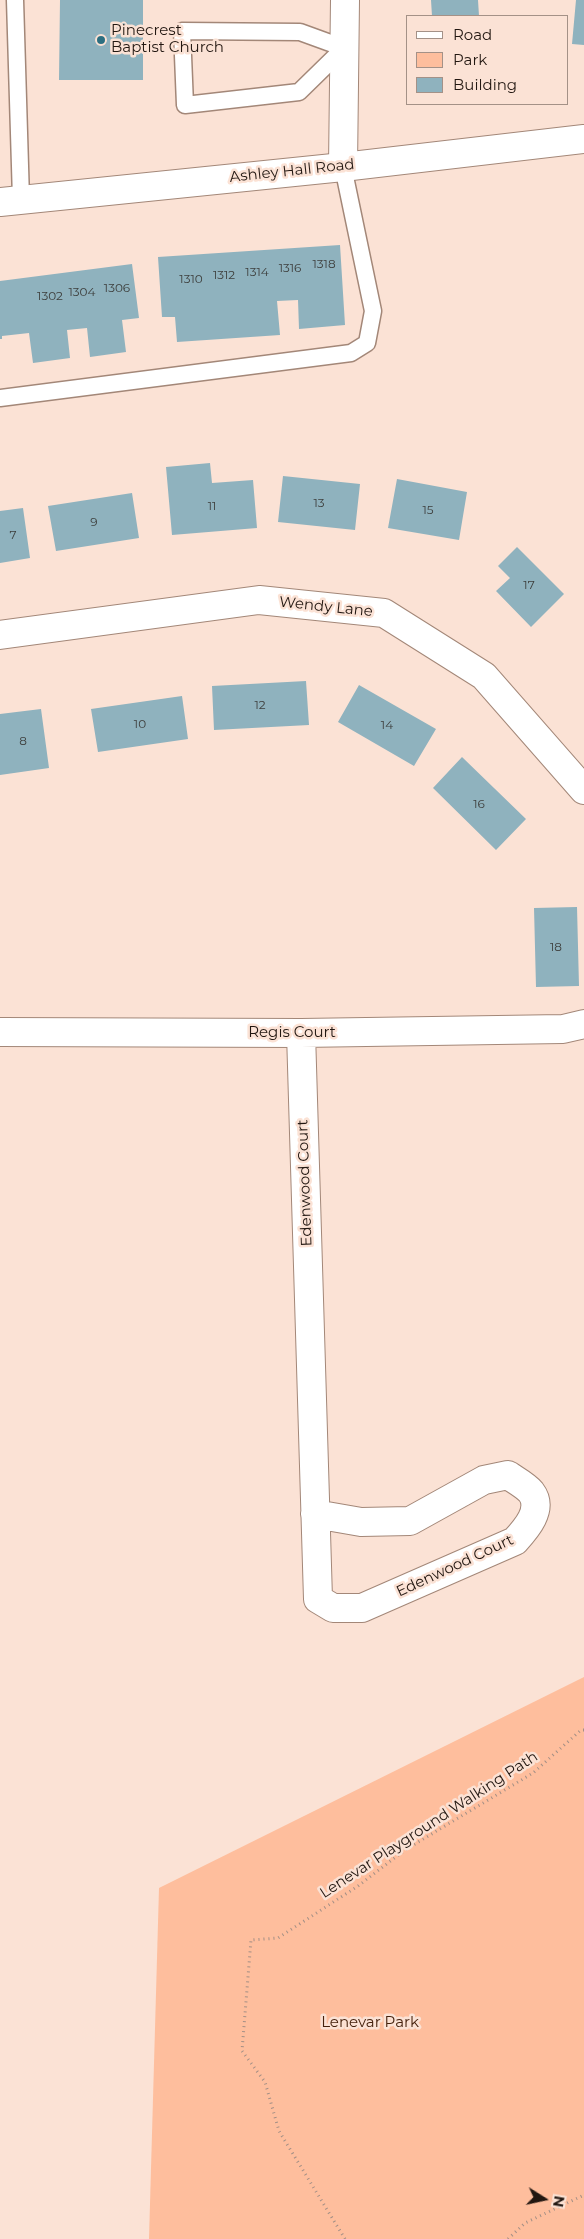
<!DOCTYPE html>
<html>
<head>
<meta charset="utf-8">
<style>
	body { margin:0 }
	#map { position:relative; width:584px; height:2239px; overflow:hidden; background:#fbe2d5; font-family:Montserrat,sans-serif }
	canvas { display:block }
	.legend { position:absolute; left:406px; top:15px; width:162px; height:90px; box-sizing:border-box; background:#fbe2d5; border:1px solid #a49187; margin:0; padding:6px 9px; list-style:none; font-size:15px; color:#221711 }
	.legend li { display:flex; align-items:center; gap:10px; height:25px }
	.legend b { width:25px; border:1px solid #a49187 }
	.north { position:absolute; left:519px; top:2174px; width:50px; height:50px; -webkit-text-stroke:4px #fbe2d5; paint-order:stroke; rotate:100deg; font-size:14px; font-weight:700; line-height:20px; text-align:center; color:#221711 }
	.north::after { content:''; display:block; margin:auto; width:18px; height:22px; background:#221711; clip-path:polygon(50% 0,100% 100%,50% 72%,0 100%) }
</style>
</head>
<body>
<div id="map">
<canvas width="584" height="2239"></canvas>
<ul class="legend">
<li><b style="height:6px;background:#fff"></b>Road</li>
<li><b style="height:14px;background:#febe9d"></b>Park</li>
<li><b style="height:14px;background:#8fb2be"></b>Building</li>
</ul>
<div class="north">N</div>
</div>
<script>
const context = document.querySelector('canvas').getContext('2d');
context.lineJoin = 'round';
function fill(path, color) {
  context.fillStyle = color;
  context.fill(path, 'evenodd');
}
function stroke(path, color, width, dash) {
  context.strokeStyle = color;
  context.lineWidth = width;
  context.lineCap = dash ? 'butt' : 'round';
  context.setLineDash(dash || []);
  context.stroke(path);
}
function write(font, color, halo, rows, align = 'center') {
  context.font = font + ' Montserrat,sans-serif';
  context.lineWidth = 5;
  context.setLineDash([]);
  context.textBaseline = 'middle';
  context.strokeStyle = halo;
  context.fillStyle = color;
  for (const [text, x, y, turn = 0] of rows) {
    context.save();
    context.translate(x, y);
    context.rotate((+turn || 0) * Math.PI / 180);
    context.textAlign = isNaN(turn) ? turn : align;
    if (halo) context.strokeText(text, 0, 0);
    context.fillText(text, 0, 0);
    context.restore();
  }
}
const green = new Path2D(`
	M584 1677V2239H149L159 1888Z`);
const building = new Path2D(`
	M60 0H143V80H59Z
	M431 0H478L479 16H432Z
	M576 0H584V45L572 44Z
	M340 245 345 325 299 329 298 300 277 301 280 335 177 342 175 317H162L158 257Z
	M132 264 139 318 122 320 126 352 90 357 87 328 67 330 70 358 33 363 29 333 2 336V339H0V281Z
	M210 463 212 483 253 480 257 528 172 535 166 467Z
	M283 476 360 484 355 530 278 522Z
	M397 479 467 492 459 540 388 528Z
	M132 493 139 538 56 551 48 506Z
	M23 508 30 558 0 563V511Z
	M517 547 564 594 531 627 496 591 510 578 498 566Z
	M306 681 309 725 214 730 212 686Z
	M359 685 436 729 414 766 338 722Z
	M182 696 188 739 98 752 91 709Z
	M41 709 49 768 0 775V714Z
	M462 757 526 819 496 850 433 788Z
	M577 907 579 986 536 987 534 908Z`);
const path = new Path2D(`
	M345 2239 279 2131 265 2082 242 2051 251 1940 278 1938 358 1886 405 1850 533 1773 581 1730H584
	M508 2239 525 2223 584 2195`);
const service = new Path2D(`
	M15 0 21 199
	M182 31 300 32 344 48 299 92 185 105Z
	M0 398 351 353 367 343 373 311 343 167`);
const minor = new Path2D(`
	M343 167 345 0
	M0 635 259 600 384 613 484 676 584 790
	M0 1032 301 1033 563 1029 584 1024
	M301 1033 318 1599 333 1608H362L515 1541C526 1529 544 1509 531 1492 525 1485 515 1480 508 1475L484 1480 410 1521 361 1522 315 1514`);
const tertiary = new Path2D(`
	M0 202 343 167 584 139`);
const markers = [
	[101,40,5,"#2d6f81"]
];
const numberNames = [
	["1318",324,264],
	["1316",290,268],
	["1314",257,272],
	["1312",224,275],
	["1310",191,279],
	["1306",117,288],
	["1304",82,292],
	["1302",50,296],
	["13",319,503],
	["11",212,506],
	["15",428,510],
	["9",94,522],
	["7",13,535],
	["17",529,585],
	["12",260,705],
	["10",140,724],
	["14",387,725],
	["8",23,741],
	["16",479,804],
	["18",556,947]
];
const poiNames = [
	["Pinecrest",111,31],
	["Baptist Church",111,48]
];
const streetNames = [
	["Ashley Hall Road",292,171,-6],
	["Wendy Lane",326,607,6],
	["Regis Court",292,1033],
	["Edenwood Court",305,1183,-92],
	["Edenwood Court",455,1566,-25],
	["Lenevar Playground Walking Path",429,1825,-33]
];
const parkNames = [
	["Lenevar Park",370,2023]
];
fill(green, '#febe9d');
fill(building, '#8fb2be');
stroke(service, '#a38778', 19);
stroke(minor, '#a38778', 30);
stroke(tertiary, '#a38778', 30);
stroke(path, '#a38f85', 3, [1, 4]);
stroke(service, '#fff', 16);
stroke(minor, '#fff', 28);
stroke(tertiary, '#fff', 28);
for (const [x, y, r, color] of markers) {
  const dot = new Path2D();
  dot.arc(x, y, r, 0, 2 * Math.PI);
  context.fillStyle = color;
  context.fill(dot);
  stroke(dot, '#fbe2d5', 2);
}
write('12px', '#3d3e3c', null, numberNames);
write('15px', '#221711', '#fbe2d5', poiNames, 'left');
write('15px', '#221711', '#fbe2d5', streetNames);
write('15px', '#45210c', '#fbe2d5', parkNames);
</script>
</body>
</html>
